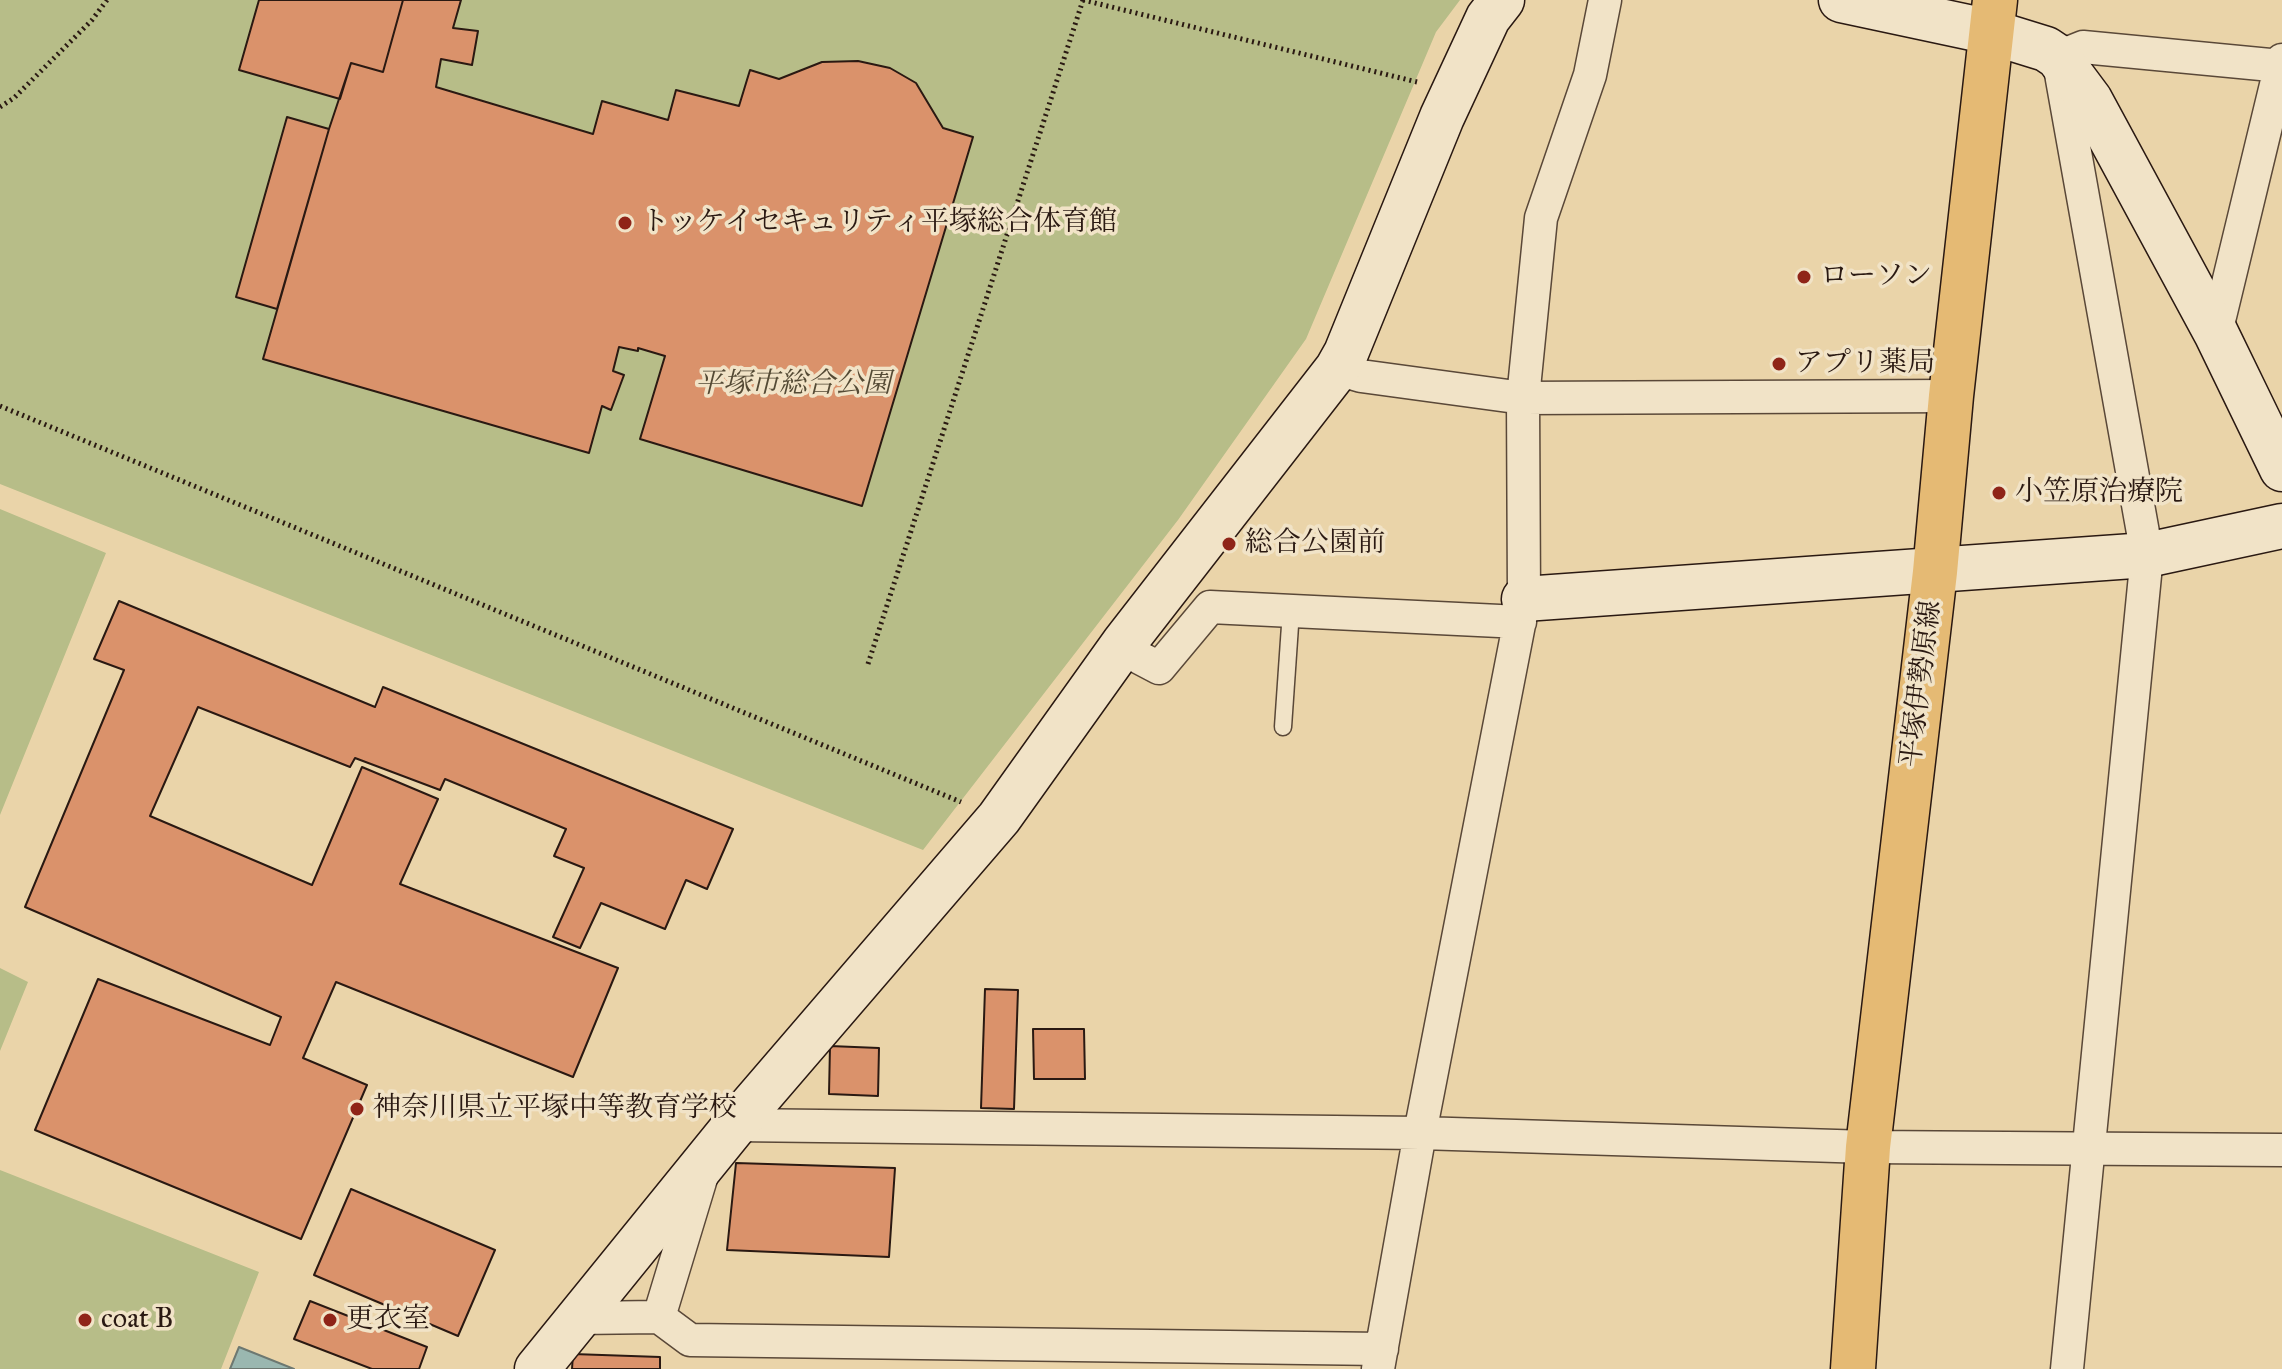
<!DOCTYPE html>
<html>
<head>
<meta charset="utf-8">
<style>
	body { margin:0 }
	canvas { display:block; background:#ead4a9 }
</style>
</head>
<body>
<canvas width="2282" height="1369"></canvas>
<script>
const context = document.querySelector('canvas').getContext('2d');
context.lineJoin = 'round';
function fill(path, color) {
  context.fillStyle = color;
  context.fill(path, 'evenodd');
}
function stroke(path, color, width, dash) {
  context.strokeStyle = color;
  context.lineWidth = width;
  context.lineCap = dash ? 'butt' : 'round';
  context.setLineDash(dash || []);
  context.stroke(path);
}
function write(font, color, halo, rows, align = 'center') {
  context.font = font + ' "IM FELL Great Primer","Noto Serif JP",serif';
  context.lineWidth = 7;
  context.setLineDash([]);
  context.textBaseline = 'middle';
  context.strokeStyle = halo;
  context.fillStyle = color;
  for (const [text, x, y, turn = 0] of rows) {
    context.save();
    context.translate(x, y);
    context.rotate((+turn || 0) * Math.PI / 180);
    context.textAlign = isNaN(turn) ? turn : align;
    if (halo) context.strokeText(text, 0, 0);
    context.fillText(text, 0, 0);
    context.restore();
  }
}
const green = new Path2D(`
	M0 0H1460L1436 32 1306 339 1178 520 923 850 0 484Z
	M0 509 106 553 0 815Z
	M0 968 28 982 0 1051Z
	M0 1170 259 1272 221 1369H0Z`);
const water = new Path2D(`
	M239 1347 294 1369H230Z`);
const building = new Path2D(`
	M259 0H403L383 72 351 63 340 99 239 70Z
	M403 0H461L453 28 478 31 472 65 441 59 436 87 593 134 602 101 668 120 676 90 739 106 750 70 779 79 822 62 858 61 890 68 916 83 943 128 973 137 862 506 640 439 665 356 638 348V351L619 347 613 371 624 375 611 410 602 406 589 453 263 359 329 129 351 63 383 72Z
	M287 117 329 129 277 309 236 297Z
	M119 601 375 707 383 687 733 829 707 889 686 880 665 929 601 903 580 948 553 937 584 868 554 856 566 829 445 779 440 790 355 758 350 767 198 707 150 816 312 885 362 767 438 799 400 884 618 968 573 1077 336 982 303 1058 367 1085 301 1239 35 1130 98 979 270 1045 281 1017 25 907 124 670 94 659Z
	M985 989 1018 990 1014 1109 981 1108Z
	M1033 1029H1084L1085 1079H1034Z
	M830 1046 879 1048 878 1096 829 1094Z
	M736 1163 895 1168 889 1257 727 1250Z
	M351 1189 495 1250 458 1336 314 1275Z
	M310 1301 427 1347 419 1369H372L294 1339Z
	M573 1354 660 1357V1369H572Z`);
const path = new Path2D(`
	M1083 0 1417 82
	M0 107 14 98 92 20 107 0
	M0 406 961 802
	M868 664 1083 0`);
const lane = new Path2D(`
	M1283 727 1291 611`);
const street = new Path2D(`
	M2216 333 2282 60
	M1337 369 1361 376 1523 398 1951 396
	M1124 643 1140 658 1159 668 1210 607 1520 622
	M735 1125 1420 1133 1868 1147 2282 1150
	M659 1317 702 1175
	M577 1318 659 1317 690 1340 1382 1349
	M1378 1369 1420 1133 1524 599 1523 398 1541 218 1590 75 1605 0
	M2067 1369 2147 555 2058 57 2083 47 2282 66`);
const secondary = new Path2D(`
	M1841 0 1991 32 2046 49 2058 57 2090 100 2216 333 2282 469
	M1524 599 2147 555 2282 526
	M537 1369 735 1125 999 818 1124 643 1337 369 1346 353 1442 117 1488 18 1502 0`);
const primary = new Path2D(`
	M1853 1369 1868 1147 1935 572 1951 396 1995 0`);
const markers = [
	[625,223,8,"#8f2418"],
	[1804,277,8,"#8f2418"],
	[1779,364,8,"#8f2418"],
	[1999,493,8,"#8f2418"],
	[1229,544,8,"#8f2418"],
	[357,1109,8,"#8f2418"],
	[85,1320,8,"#8f2418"],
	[330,1320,8,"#8f2418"]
];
const poiNames = [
	["トッケイセキュリティ平塚総合体育館",641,223],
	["ローソン",1820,277],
	["アプリ薬局",1795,364],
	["小笠原治療院",2015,493],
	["総合公園前",1245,544],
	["神奈川県立平塚中等教育学校",373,1109],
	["coat B",101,1320],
	["更衣室",346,1320]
];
const parkNames = [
	["平塚市総合公園",793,385]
];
const streetNames = [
	["平塚伊勢原線",1922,684,-83]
];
fill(green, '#b7bd88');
fill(water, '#9ab7b0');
stroke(water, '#6d7871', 2);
fill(building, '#da926b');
stroke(building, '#2a1912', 2);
stroke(lane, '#5a4838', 19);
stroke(street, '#5a4838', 35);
stroke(secondary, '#2a1912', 47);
stroke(primary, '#2a1912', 47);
stroke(path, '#2a1912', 5, [2, 4]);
stroke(lane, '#f1e3c7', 16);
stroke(street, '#f1e3c7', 32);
stroke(secondary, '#f1e3c7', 44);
stroke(primary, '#e5ba74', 44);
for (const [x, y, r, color] of markers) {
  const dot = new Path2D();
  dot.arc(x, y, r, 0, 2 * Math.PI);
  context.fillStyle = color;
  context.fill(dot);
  stroke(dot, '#f1e3c7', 3);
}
write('28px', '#2a1912', '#f1e3c7', poiNames, 'left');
write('italic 28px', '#544a35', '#f1e3c7', parkNames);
write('28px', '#2a1912', '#f1e3c7', streetNames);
</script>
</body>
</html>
